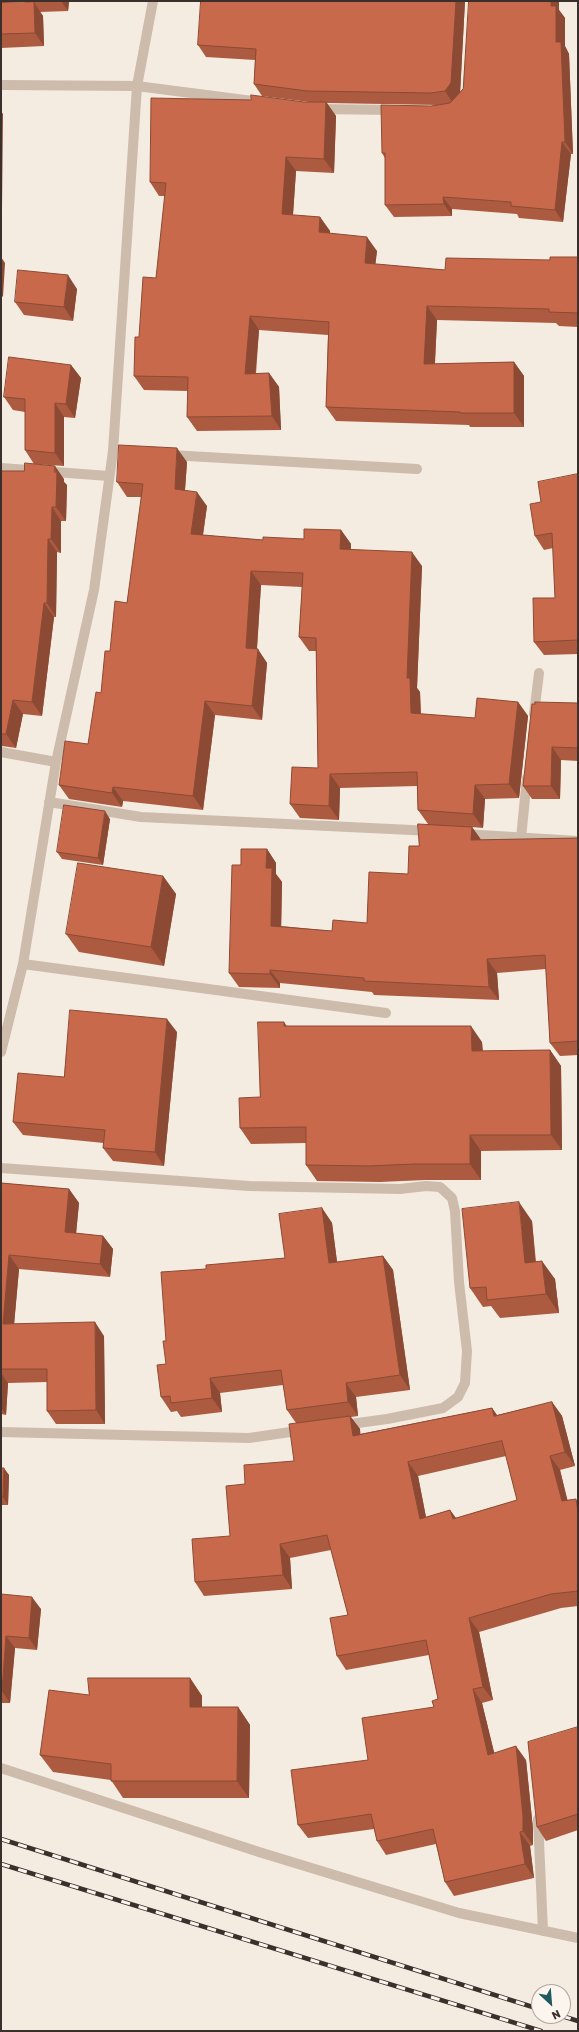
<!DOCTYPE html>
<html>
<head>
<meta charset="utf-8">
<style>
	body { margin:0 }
	#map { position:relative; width:579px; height:2032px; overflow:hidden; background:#f4ebe1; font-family:Rubik,sans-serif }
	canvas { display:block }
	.frame { position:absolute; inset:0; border:2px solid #3b302b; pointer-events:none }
	.north { position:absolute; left:531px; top:1984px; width:40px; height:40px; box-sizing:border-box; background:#fbf5ee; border:1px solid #aea6a0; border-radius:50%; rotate:154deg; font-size:11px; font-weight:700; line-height:16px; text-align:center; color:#3b302b }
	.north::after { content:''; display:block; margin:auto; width:14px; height:18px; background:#1f5a5e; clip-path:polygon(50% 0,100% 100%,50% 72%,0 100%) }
</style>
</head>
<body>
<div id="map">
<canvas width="579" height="2032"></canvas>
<div class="frame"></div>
<div class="north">N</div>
</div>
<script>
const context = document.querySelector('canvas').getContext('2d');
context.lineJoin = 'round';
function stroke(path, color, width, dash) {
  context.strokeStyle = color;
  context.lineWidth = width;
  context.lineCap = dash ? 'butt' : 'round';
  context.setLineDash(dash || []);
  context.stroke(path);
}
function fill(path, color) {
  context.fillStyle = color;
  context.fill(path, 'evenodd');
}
const minor = new Path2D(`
	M1 85 137 86 260 102
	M318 109 394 110
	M170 455 417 469
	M1 468 109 476
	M534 714 539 673
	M1 752 56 762
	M49 802 141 817 432 831
	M464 834 578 841
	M521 838 527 778
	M23 964 386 1013
	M1 1052 23 964 56 762 94 590 113 451 137 86 153 1
	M1 1168 249 1186 400 1189 426 1186 440 1187 452 1198 455 1211 459 1282 467 1351 465 1383 458 1397 443 1408 387 1419 343 1425
	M1 1432 249 1438 304 1430
	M1 1768 259 1852 459 1913 578 1938
	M538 1819 543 1931`);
const rail = new Path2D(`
	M1 1839 539 2009
	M1 1864 541 2031
	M562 2016 578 2021`);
const wall = new Path2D(`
	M24 1H115V2H69L68 11 40 12 43 16 44 46 1 48V3H25Z
	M199 1H465L460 92 559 10 565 18V46L569 54 573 154H571L563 222 519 218 517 214 452 209V216L394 217 385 205V158L382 153 431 106 438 105 327 103 336 116 334 173 296 171 293 215 320 217 330 231V233L377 251 375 264 445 270 578 257V327L559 326 556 323 437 320 435 364 514 362 524 376V427H470L469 425 336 421 326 407 328 335 259 330 256 374 269 373 279 387 281 430 197 431 187 417 188 391 144 390 134 376 139 337 156 278 165 196H159L150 182 304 102H309L262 96 254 84 255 60 206 57 198 45 201 4Z
	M77 289 73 321 24 315 15 302Z
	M71 365 81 378 75 418 64 417V466L34 464 25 450V412L13 410 4 397Z
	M187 462 185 490 207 506 203 535 263 540 304 539 341 530 351 544V550L422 566 417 688 420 692 421 714 475 718 518 702 528 716 519 798 485 799 483 828 472 827 481 840 578 838V1055L560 1056 550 1043 546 969 497 973 499 1000 374 995 372 992 280 983V988L239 987 229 973 241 865 267 849 276 863V874L282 882 281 926 332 931 367 923 408 874 428 824 418 810 417 786 340 788 339 820 300 818 290 804 318 768 316 651H309L299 637 302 587 261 585 257 649 267 663 262 720 215 715 203 810 123 801 122 807 69 799 59 785 88 744 101 693 110 651 127 603 142 497H127L117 482Z
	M1 471 64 479V482L67 485 66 521H61V553L57 552 56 617H54L42 716 23 714 16 748 2 746H1Z
	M578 474V654L544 655 534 642 555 598 553 548 544 550 535 536 541 502Z
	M578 703V761L561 760 560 799H532L523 786Z
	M110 819 103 865 62 859 57 852Z
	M163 876 176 894 164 966 79 952 66 934Z
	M288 1026 482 1042 483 1051 550 1050 561 1066 562 1150 481 1151V1180H425L380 1182 317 1181 306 1165V1143L251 1144 240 1128 260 1097Z
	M177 1032 164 1166 113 1161 103 1148 104 1143 23 1135 13 1122 64 1077Z
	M1 1183 69 1189 79 1203 76 1233 103 1236 113 1249 110 1277 19 1269 14 1324 104 1336 105 1424H56L47 1411V1382L8 1383 6 1415 1 1414Z
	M322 1208 332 1223 337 1262 383 1256 393 1270 410 1390 356 1397 358 1416 351 1417 360 1429V1434L492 1408 497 1415 552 1402 562 1416 575 1466 560 1470 567 1500 578 1501V1606L561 1608 479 1632 493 1700 482 1703 494 1753 526 1760 533 1829V1845L530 1846 534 1878 454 1896 445 1882 436 1844 386 1855 377 1841 374 1829 308 1838 298 1825 368 1760 434 1707 438 1699 429 1655 346 1670 337 1656 348 1615 331 1550 290 1558 292 1589 204 1596 195 1582 230 1536 245 1484 294 1461 296 1423 287 1410 283 1385 220 1393 222 1412 181 1417 177 1411 171 1412 161 1397 166 1364V1341L206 1269 285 1258ZM506 1456 517 1500 456 1518 450 1510 426 1517 418 1476Z
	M532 1221 536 1262 555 1279 559 1313 500 1318 491 1306 483 1307 470 1288Z
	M1 1468 9 1475 8 1505H1Z
	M1 1594 41 1609 37 1650 15 1648 10 1703H1Z
	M190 1678 202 1696V1707H238L250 1725 249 1798H123L111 1780 53 1772 40 1755 89 1695Z
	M578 1727V1830L546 1841 537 1827Z`);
const shadedWall = new Path2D(`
	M61 1H68L69 2 68 11Z
	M456 1H465L460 95 453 103 445 91Z
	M551 1H559V10L565 18V46L569 54 573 154 565 142 556 42 551 6Z
	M34 2 43 16 44 46 35 33Z
	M326 102 336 116 334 173 324 159Z
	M1 111 3 114 2 209 1 207Z
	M562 142 571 154 563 222 555 210Z
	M286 157 296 171 292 228 282 214Z
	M443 197 452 209V216L444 204Z
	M320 217 330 231 328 246 319 232Z
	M367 237 377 251 374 277 365 263Z
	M1 257 5 263 3 297 1 295Z
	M68 275 77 289 73 321 64 307Z
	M427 306 437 320 434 378 424 364Z
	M250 316 259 330 254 388 245 374Z
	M514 362 524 376V427L514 413Z
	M71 365 81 378 75 418 66 404Z
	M269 373 279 387 281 430 272 416Z
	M55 403 64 417V466L55 453Z
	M177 448 187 462 184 503 175 489Z
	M55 466 64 479V482L67 485 66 521 56 507Z
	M197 492 207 506 201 548 191 534Z
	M52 507 61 521V553L51 539Z
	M341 530 351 544 350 563 340 549Z
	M48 539 57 552 56 617 47 603Z
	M412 552 422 566 417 688 420 692 421 727 411 713 407 678Z
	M251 571 261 585 256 662 246 648Z
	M44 603 54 617 42 716 32 702Z
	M258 649 267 663 262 720 252 706Z
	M13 700 23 714 16 748 6 734Z
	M205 701 215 715 203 810 193 796Z
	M518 702 528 716 519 798 509 784Z
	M552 747 561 760 560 799 551 786Z
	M330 774 340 788 339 820 329 806Z
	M475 785 485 799 483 828 473 814Z
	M113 787 123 801 122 807 112 793Z
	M105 811 110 819 103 865 98 858Z
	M472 827 482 841 471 840Z
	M267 849 276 863V874L282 882 281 939 271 926 266 868Z
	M163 876 176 894 164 966 151 947Z
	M487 959 497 973 499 1000 489 987Z
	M270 970 280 983V988L270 974Z
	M167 1019 177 1032 164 1166 155 1152Z
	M284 1022 295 1038 284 1026Z
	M471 1026 482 1042 483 1066 472 1051Z
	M550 1050 561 1066 562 1150 551 1135Z
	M470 1135 481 1151V1180L470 1164Z
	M69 1189 79 1203 75 1245 65 1232Z
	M519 1202 532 1221 537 1281 525 1263Z
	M322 1208 332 1223 339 1277 329 1263Z
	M103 1236 113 1249 110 1277 100 1264Z
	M9 1255 19 1269 13 1337 3 1324Z
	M383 1256 393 1270 410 1390 400 1375Z
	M542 1261 555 1279 559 1313 546 1294Z
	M95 1322 104 1336 105 1424 96 1410Z
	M1 1373 8 1383 6 1415 1 1407Z
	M210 1378 220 1393 222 1412 212 1398Z
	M346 1383 356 1397 358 1416 348 1402Z
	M552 1402 562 1416 575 1466 565 1452Z
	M492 1408 501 1421 494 1416Z
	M350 1416 360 1429 362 1449 353 1436Z
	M550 1456 560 1470 571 1514 562 1501Z
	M408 1462 418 1476 429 1533 420 1519Z
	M4 1468 9 1475 8 1505 3 1497Z
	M450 1510 460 1524 453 1519Z
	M280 1544 290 1558 292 1589 283 1575Z
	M32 1597 41 1609 37 1650 29 1638Z
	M469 1618 479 1632 493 1700 483 1687Z
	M6 1636 15 1648 10 1703 2 1691Z
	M190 1678 202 1696V1724L190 1707Z
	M473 1689 482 1703 498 1768 488 1755Z
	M238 1707 250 1725 249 1798 237 1781Z
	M516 1746 526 1760 533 1829V1845L523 1831Z
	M520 1832 530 1846 534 1878 525 1864Z`);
const building = new Path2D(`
	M201 1H456L451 83 445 91 431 93 307 91 254 84 256 49 198 45Z
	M469 1H551V6H556V42H561L565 142H562L555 210 511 206V202L443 197 444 204 385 205V153H382L381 105 431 106 450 103 463 89Z
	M34 2 35 33 1 34V3Z
	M251 95 304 102H326L324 159 286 157 282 214 320 217 319 232 367 237 365 263 445 270 446 258 550 260V257H578V313L549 312V309L427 306 424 364 514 362V413H460V412L326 407 329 322 250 316 245 374 269 373 272 416 187 417 188 377 134 376 135 337H139L143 277 156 278 166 183 150 182 151 98 251 100Z
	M18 270 68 275 64 307 15 302Z
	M9 357 71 365 66 404 55 403V453L25 450V399L4 397Z
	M119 445 177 448 175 489 197 492 191 534 263 540V537L304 539V529L341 530 340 549 412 552 407 678H410L411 713 475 718 477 698 518 702 509 784 475 785 473 814 418 810 417 772 330 774 329 806 290 804 292 767 318 768 316 638 299 637 303 573 251 571 246 648 258 649 252 706 205 701 193 796 113 787 112 793 59 785 65 741 88 744 96 692 101 693 105 651H110L115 601 127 603 143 484 117 482Z
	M25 463 55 466 54 472H57L56 507H52L51 539H48L47 603H44L32 702 13 700 6 734H1V471H24Z
	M578 474V640L534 642 533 598H555L552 533 535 536 530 504 541 502 538 482Z
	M535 702 578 703V748L552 747 551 786H523L532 704H535Z
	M64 805 105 811 98 858 57 852Z
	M418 824 472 827 471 840 578 838V1041L550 1043 545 955 487 959 489 987 364 981V978L270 970V974L229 973 232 865H241V849H267L266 868H272L271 926 332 931 333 920 367 923 369 872 408 874 409 846H419Z
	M78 863 163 876 151 947 66 934Z
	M70 1010 167 1019 155 1152 103 1148 105 1130 13 1122 18 1073 64 1077Z
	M258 1022H284V1026H471L472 1051 550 1050 551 1135H470V1164H414L369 1166 306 1165V1127L240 1128 239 1098 260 1097Z
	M1 1183 69 1189 65 1232 103 1236 100 1264 9 1255 3 1324 95 1322 96 1410 47 1411V1369H1Z
	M519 1202 525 1263 542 1261 546 1294 487 1300 486 1287 470 1288 462 1209Z
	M322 1208 329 1263 383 1256 400 1375 346 1383 348 1402 287 1410 281 1370 210 1378 212 1398 171 1403 170 1396 161 1397 157 1365 166 1364 163 1341H166L161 1272 206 1269V1265L285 1258 279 1214Z
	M552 1402 565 1452 550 1456 562 1501 576 1499 578 1511V1591L551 1594 469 1618 483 1687 473 1689 488 1755 516 1746 523 1816V1831L520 1832 525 1864 445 1882 433 1829 377 1841 371 1814 298 1825 291 1770 368 1760 362 1718 434 1707 432 1701 438 1699 426 1640 337 1656 330 1618 348 1615 327 1535 280 1544 283 1575 195 1582 192 1539 230 1536 226 1486 245 1484 244 1465 294 1461 289 1424 350 1416 353 1436 492 1408 494 1416ZM502 1441 517 1500 453 1519 450 1510 420 1519 408 1462Z
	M1 1468H4L3 1497H1Z
	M1 1594 32 1597 29 1638 6 1636 2 1691H1Z
	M88 1678H190V1707H238L237 1781H111V1764L40 1755 49 1690 89 1695Z
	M578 1727V1814L537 1827 528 1742Z`);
stroke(minor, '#cdbbac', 10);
stroke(rail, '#3b302b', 4.5);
stroke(rail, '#fbf5ee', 3, [9]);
fill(wall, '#ac5a40');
fill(shadedWall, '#8c4a34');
fill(building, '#c8694b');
stroke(building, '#8c4a34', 1);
</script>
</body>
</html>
